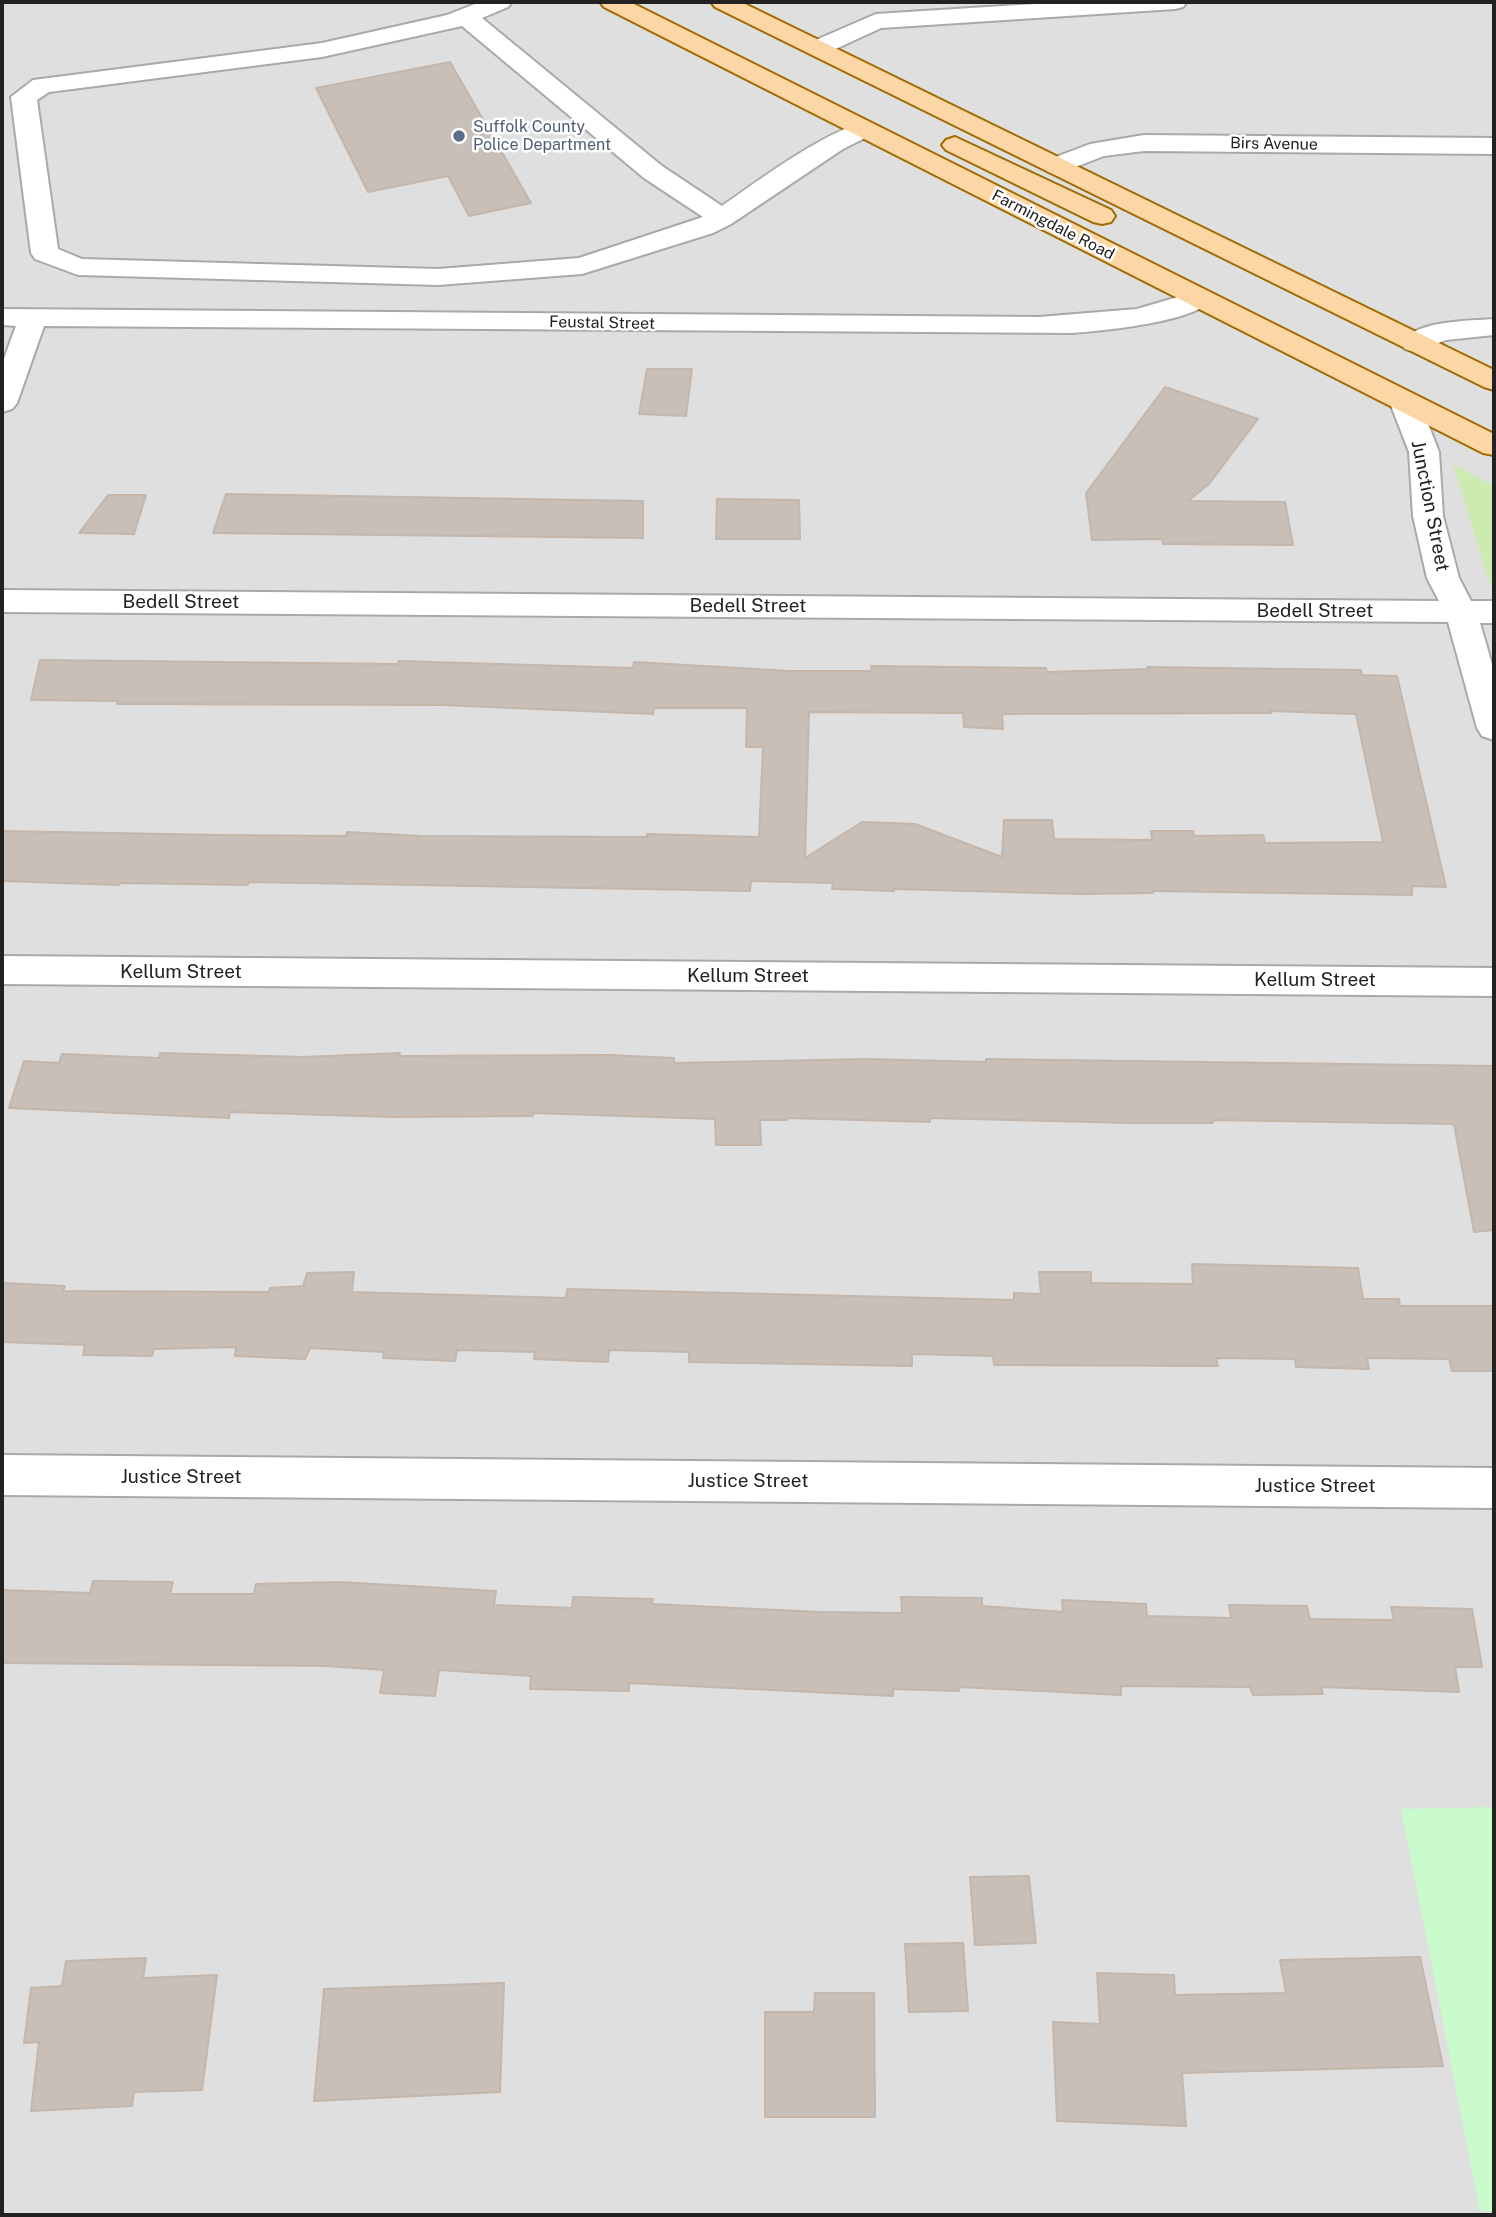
<!DOCTYPE html>
<html>
<head>
<meta charset="utf-8">
<style>
	body { margin:0 }
	#map { position:relative; width:1496px; height:2217px; overflow:hidden; background:#f2efe9; font-family:"Public Sans",sans-serif }
	canvas { display:block }
	.frame { position:absolute; inset:0; border:4px solid #222; pointer-events:none }
</style>
</head>
<body>
<div id="map">
<canvas width="1496" height="2217"></canvas>
<div class="frame"></div>
</div>
<script>
const context = document.querySelector('canvas').getContext('2d');
context.lineJoin = 'round';
function fill(path, color) {
  context.fillStyle = color;
  context.fill(path, 'evenodd');
}
function stroke(path, color, width, dash) {
  context.strokeStyle = color;
  context.lineWidth = width;
  context.lineCap = dash ? 'butt' : 'round';
  context.setLineDash(dash || []);
  context.stroke(path);
}
function write(font, color, halo, rows, align = 'center') {
  context.font = font + ' "Public Sans",sans-serif';
  context.lineWidth = 5;
  context.setLineDash([]);
  context.textBaseline = 'middle';
  context.strokeStyle = halo;
  context.fillStyle = color;
  for (const [text, x, y, turn = 0] of rows) {
    context.save();
    context.translate(x, y);
    context.rotate((+turn || 0) * Math.PI / 180);
    context.textAlign = isNaN(turn) ? turn : align;
    if (halo) context.strokeText(text, 0, 0);
    context.fillText(text, 0, 0);
    context.restore();
  }
}
const residential = new Path2D(`
	M2 2H1494V2215H2Z`);
const grass = new Path2D(`
	M1453 464 1494 486V585H1490Z`);
const park = new Path2D(`
	M1494 1807V2211H1480L1401 1809Z`);
const building = new Path2D(`
	M450 62 531 203 469 216 448 176 368 192 316 88Z
	M647 369H692L686 416 639 414Z
	M1165 387 1258 419 1209 484 1188 501 1285 502 1293 545 1163 544 1162 539 1092 540 1086 493Z
	M226 494 643 501V538L213 533Z
	M108 495H146L134 534 79 533Z
	M717 499 799 500 800 539H716Z
	M40 660 398 664 399 661 633 668 634 662 790 671H872L871 666 1046 668 1047 672 1148 669 1147 667 1361 670 1362 675 1397 676 1446 887 1412 886V895L1153 891V893L1080 894 894 889V891L832 889 833 883 751 881 750 891 249 882 248 885 119 883V885L2 881V831L219 835 346 836 347 832 421 836 647 837V834L759 837 763 747H746L747 708H654L653 714 443 705 117 704 118 701 31 700ZM1270 711 1356 714 1383 842 1265 843 1263 835 1194 836 1193 831H1151L1152 840 1054 839 1052 820H1004L1002 857 915 824 862 822 805 858 809 712 963 713 964 727 1003 729 1002 714 1271 713Z
	M160 1053 303 1057 400 1053 399 1056 609 1055 674 1058V1063L866 1059 986 1062V1059L1494 1066V1230L1474 1232 1454 1124 1212 1120 1213 1123H1131L930 1118V1122L787 1118V1120H760L761 1145H716L715 1119 533 1113V1116L393 1117 230 1112 229 1118 9 1108 24 1061 59 1063 62 1054 159 1058Z
	M1192 1264 1358 1268 1363 1299H1399L1400 1306H1494V1371H1452L1449 1359 1367 1358 1369 1369 1296 1367 1295 1359 1216 1358 1218 1366 994 1365 993 1356 912 1354V1366L689 1362V1352L609 1350 608 1362 534 1359 535 1352 457 1350 455 1361 383 1358 384 1352 310 1348 305 1359 235 1356 236 1347 154 1349 152 1356 83 1355 85 1345 2 1342V1283L65 1286 63 1291 269 1292 270 1288 303 1286 307 1273 354 1272 352 1292 566 1298 567 1289 1014 1300V1293L1041 1294 1039 1272H1091V1283L1193 1284Z
	M93 1581 173 1582 170 1594H254L256 1584 339 1582 496 1591 494 1605 572 1608 573 1597 653 1599 652 1604 820 1612 902 1613 901 1597 982 1598V1606L1063 1612 1062 1600 1146 1604 1147 1616 1231 1618 1229 1605 1307 1606 1310 1619 1394 1620 1391 1607 1472 1609 1482 1667H1455L1459 1692 1321 1687 1323 1694 1253 1695 1250 1687 1121 1686V1695L959 1687V1691L893 1689V1696L629 1683V1691L530 1689 531 1676 439 1670 435 1696 380 1693 384 1670 326 1666 2 1663V1590L90 1593Z
	M1029 1876 1036 1943 975 1945 970 1877Z
	M963 1943 968 2011 909 2012 905 1944Z
	M1420 1957 1443 2066 1182 2073 1186 2126 1057 2121 1053 2022 1100 2024 1097 1973 1174 1975 1175 1995 1286 1993 1280 1960Z
	M146 1958 143 1978 217 1975 202 2090 134 2092 132 2106 31 2111 39 2042 24 2043 31 1988 62 1986 66 1961Z
	M504 1983 500 2092 314 2101 324 1989Z
	M815 1993H874L875 2117H765V2012H814Z`);
const minor = new Path2D(`
	M480 2H512L508 7 482 18 662 166 722 206C750 187 844 116 873 124L877 129 873 134 843 149 731 224 713 233 582 274 438 285 78 275 35 259 31 253 11 97 33 80 322 43 447 15ZM462 26 644 178 703 217 579 258 438 269 82 259 58 249 37 100 49 92 322 57Z
	M1066 2H1187L1183 7 1175 9 881 28 827 53 818 55 809 53 806 48 809 43 876 14Z
	M1144 135 1494 138V154L1144 151 1104 156 1057 174 1048 172 1044 166 1048 160 1090 144Z
	M1198 291 1208 293 1212 299C1196 322 1101 331 1072 333L44 326 17 403 12 409 2 412V364L16 326 2 325V309L1039 317 1137 309Z
	M1494 319V335L1446 340 1415 352 1405 349 1401 343C1416 320 1469 321 1494 319Z
	M1405 394 1415 397 1420 403 1439 452 1443 516 1459 578 1471 601H1494V623H1480L1494 671V740L1482 736 1477 728 1448 622 2 612V590L1439 601 1427 578 1413 516 1409 452 1390 403 1395 397Z
	M2 956 1494 968V996L2 984Z
	M2 1455 1494 1468V1508L2 1495Z`);
const major = new Path2D(`
	M600 2H630L1494 434V455L1483 453 604 7Z
	M711 2H741L1494 370V390L1484 387 715 7Z
	M955 137 1111 210 1115 216 1111 222 1102 224 1093 222 946 150 942 145 946 140Z`);
const markers = [
	[459,136,7,"#5c6f8a"]
];
const farServicenames = [
	["Suffolk County",473,127],
	["Police Department",473,145]
];
const farStreetnames = [
	["Birs Avenue",1274,144,1],
	["Farmingdale Road",1053,225,27],
	["Feustal Street",602,323,1]
];
const streetNames = [
	["Junction Street",1430,506,79],
	["Bedell Street",181,602],
	["Bedell Street",748,606],
	["Bedell Street",1315,611],
	["Kellum Street",181,972],
	["Kellum Street",748,976],
	["Kellum Street",1315,980],
	["Justice Street",181,1477],
	["Justice Street",748,1481],
	["Justice Street",1315,1486]
];
fill(residential, '#e0dfdf');
fill(grass, '#cdebb0');
fill(park, '#c8facc');
fill(building, '#c7bfb8');
stroke(building, '#c4b6ab', 2);
stroke(minor, '#a9a9a9', 4);
stroke(major, '#a06b00', 4);
fill(minor, '#fff');
fill(major, '#fcd6a4');
for (const [x, y, r, color] of markers) {
  const dot = new Path2D();
  dot.arc(x, y, r, 0, 2 * Math.PI);
  context.fillStyle = color;
  context.fill(dot);
  stroke(dot, '#fff', 2.5);
}
write('16px', '#4e5e75', '#fff', farServicenames, 'left');
write('16px', '#222', '#fff', farStreetnames);
write('19px', '#222', '#fff', streetNames);
</script>
</body>
</html>
